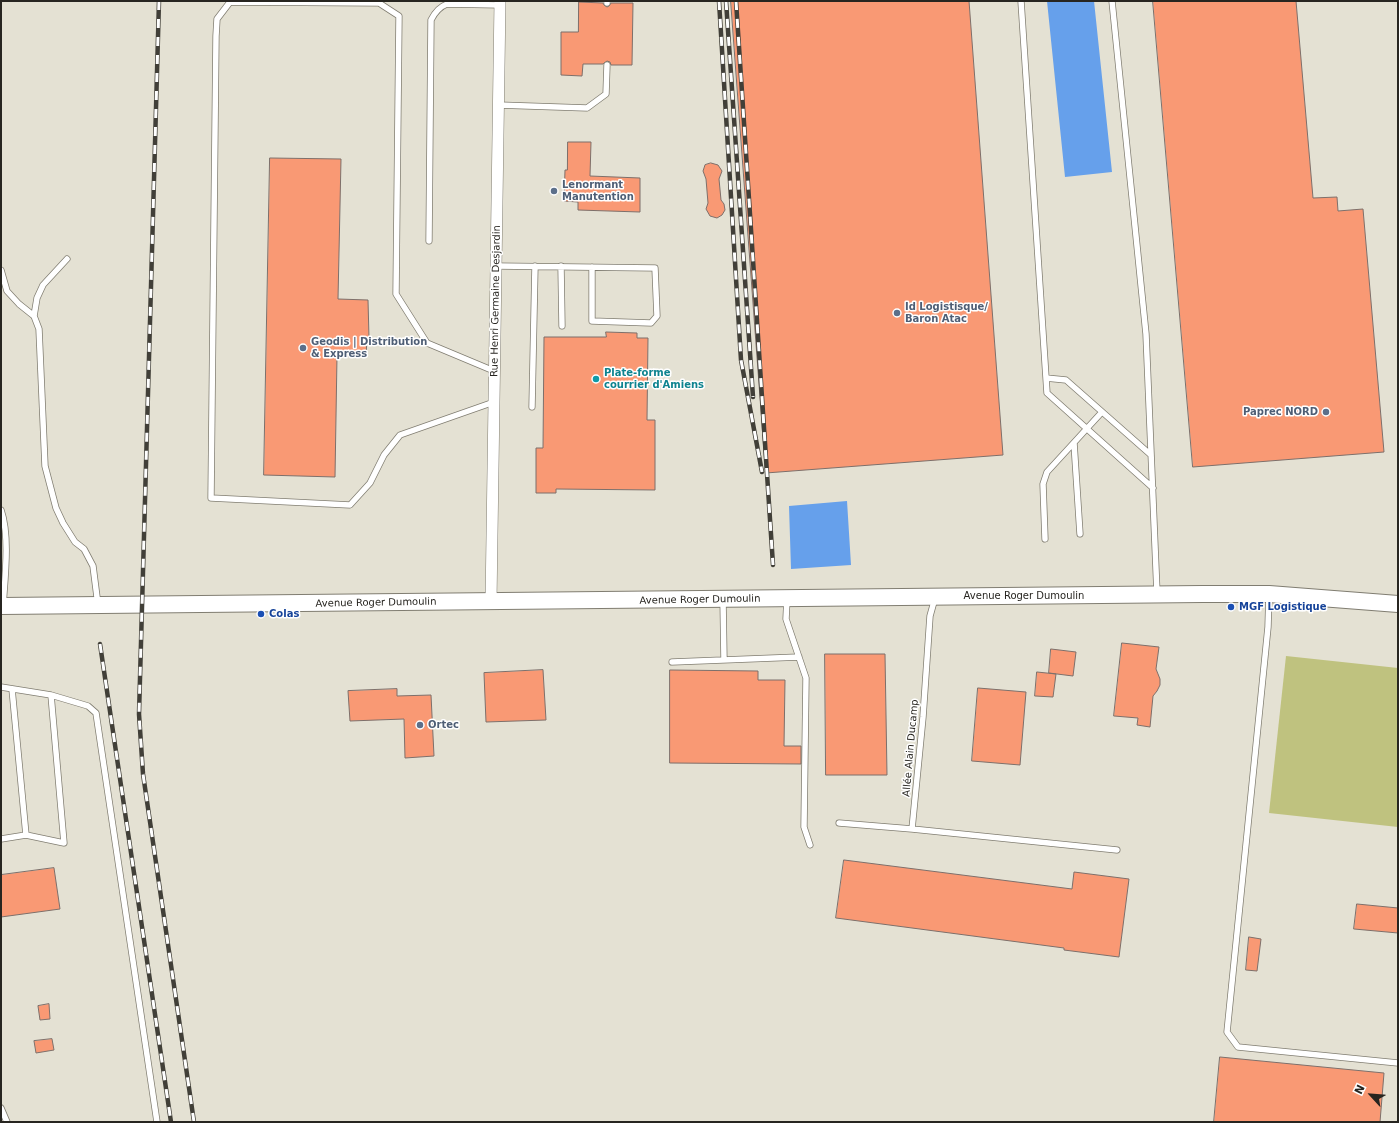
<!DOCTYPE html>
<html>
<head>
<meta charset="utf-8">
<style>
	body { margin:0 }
	#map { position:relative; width:1399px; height:1123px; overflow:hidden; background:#e4e1d3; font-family:"DejaVu Sans",sans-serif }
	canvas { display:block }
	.frame { position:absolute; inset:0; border:2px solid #272520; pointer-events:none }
	.north { position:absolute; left:1351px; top:1075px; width:40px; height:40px; -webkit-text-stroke:3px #fff; paint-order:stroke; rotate:296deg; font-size:11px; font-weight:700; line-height:16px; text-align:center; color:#272520 }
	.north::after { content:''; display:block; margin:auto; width:14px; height:18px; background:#272520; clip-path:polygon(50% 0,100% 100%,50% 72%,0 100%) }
</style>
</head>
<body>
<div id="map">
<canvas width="1399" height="1123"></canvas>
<div class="frame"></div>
<div class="north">N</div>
</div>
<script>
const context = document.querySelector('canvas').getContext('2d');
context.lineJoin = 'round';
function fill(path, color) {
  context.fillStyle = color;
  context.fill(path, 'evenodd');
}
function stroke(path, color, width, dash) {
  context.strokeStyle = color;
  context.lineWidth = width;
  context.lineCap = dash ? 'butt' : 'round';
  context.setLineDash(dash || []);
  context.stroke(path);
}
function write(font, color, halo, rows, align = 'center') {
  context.font = font + ' "DejaVu Sans",sans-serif';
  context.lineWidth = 3;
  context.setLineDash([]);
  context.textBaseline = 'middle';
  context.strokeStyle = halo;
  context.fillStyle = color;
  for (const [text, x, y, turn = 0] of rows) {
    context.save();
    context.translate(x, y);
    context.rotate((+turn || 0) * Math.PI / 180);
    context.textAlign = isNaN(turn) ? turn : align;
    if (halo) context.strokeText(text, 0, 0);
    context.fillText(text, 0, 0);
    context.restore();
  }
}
const green = new Path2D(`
	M1286 656 1398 668V827L1269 813Z`);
const water = new Path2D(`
	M1047 1H1094L1112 172 1065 177Z
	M847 501 851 565 791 569 789 506Z`);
const building = new Path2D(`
	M731 1H969L1003 455 766 473Z
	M1153 1H1296L1313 198 1337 197 1338 211 1363 209 1384 452 1193 467Z
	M579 2 603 3 604 5 607 7 609 6 611 3H633L632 65H611L610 62 607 61 603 64H583L582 76 561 75V32H578Z
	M568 142H591L590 176 640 178V212L578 210V202L564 201 565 170H567Z
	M270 158 341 159 338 299 368 300 369 338 367 339 366 356H337L335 477 264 475Z
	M711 163 718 165 722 171 719 179 721 200 724 204 725 210 722 215 717 218 710 216 706 209 708 203 706 179 703 171 705 165Z
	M606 332 637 333V338H648L647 420H655V490L556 489V493H536V448H543L544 337H606Z
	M1122 643 1159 647 1156 669 1160 679V685L1157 691 1153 696 1150 727 1137 725 1138 718 1114 716Z
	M1051 649 1076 652 1073 676 1049 673Z
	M825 654H885L887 775H826Z
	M543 670 546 720 486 722 484 673Z
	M670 670 758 671V680H785L784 746H801V764L670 763Z
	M1037 672 1056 674 1053 697 1035 696Z
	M978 688 1026 692 1020 765 972 761Z
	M397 689V696L431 695 434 756 405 758 404 719 350 721 348 691Z
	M844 860 1072 889 1074 872 1129 879 1119 957 1064 950V948L836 918Z
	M54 868 60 909 1 917V875Z
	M1357 904 1398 908V933L1354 929Z
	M1249 937 1261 939 1257 971 1246 970Z
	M49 1004 50 1019 40 1020 38 1006Z
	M52 1039 54 1050 36 1053 34 1041Z
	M1220 1057 1384 1073 1380 1122H1214Z`);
const lane = new Path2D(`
	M607 1V3
	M1021 1 1046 378
	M1112 1 1146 334 1157 593
	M498 105 587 108 606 94 607 65
	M429 241 431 20C435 12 439 7 447 4L500 5
	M496 266 655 268 657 316 651 323 592 321V267
	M561 266 562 326
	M1 270 7 291 19 304 34 316 39 329 45 466 56 508 63 523 75 542 84 549 93 566 98 605
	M34 316 37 298 43 285 67 259
	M494 402 400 435 384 455 370 483 350 505 211 498 216 36 217 19 230 2 379 3 399 16 396 294 427 343 494 371
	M532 407 535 266
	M1074 443 1080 534
	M1151 455 1066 380 1046 378 1047 393 1153 488
	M1 510C10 536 5 577 3 606
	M1045 539 1043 484 1047 472 1102 412
	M1269 594 1268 627 1227 1032 1238 1047 1398 1063
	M787 599 786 619 806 678 804 827 810 845
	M723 600 724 660
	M672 662 799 657
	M1 687 51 695 64 843 26 835 1 839
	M12 689 26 835
	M51 695 88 706 96 713 157 1122
	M839 823 912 829 923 717 930 616 935 598
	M912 829 1117 850
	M1 1108 7 1122`);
const street = new Path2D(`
	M491 602 500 1`);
const secondary = new Path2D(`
	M1 606 1202 594H1269L1398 604`);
const rail = new Path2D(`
	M159 1 139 714 143 774 194 1122
	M719 1 741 360 762 472
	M726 1 753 397
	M736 1 773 565
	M100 644 171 1122`);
const markers = [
	[554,191,4,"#5c6f8a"],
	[897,313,4,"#5c6f8a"],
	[303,348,4,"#5c6f8a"],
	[596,379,4,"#0f9aa8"],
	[1326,412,4,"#5c6f8a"],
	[1231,607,4,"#1a4fb4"],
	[261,614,4,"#1a4fb4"],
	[420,725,4,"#5c6f8a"]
];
const serviceNames = [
	["Lenormant",562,185],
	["Manutention",562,197],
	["Id Logistisque/",905,307],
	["Baron Atac",905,319],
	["Geodis | Distribution",311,342],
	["& Express",311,354],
	["Paprec NORD",1318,412,"right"],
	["Ortec",428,725]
];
const streetNames = [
	["Rue Henri Germaine Desjardin",496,301,-89],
	["Avenue Roger Dumoulin",1024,596],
	["Avenue Roger Dumoulin",700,600,-1],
	["Avenue Roger Dumoulin",376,603,-1],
	["Allée Alain Ducamp",911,748,-85]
];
const cultureNames = [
	["Plate-forme",604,373],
	["courrier d'Amiens",604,385]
];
const transitNames = [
	["MGF Logistique",1239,607],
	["Colas",269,614]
];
fill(green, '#bfc27f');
fill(water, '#66a0eb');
fill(building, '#f99974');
stroke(building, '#7d6f6a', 1);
stroke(lane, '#807d71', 7);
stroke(street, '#807d71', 12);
stroke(secondary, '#807d71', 18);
stroke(lane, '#fff', 5.5);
stroke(street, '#fff', 11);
stroke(secondary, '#fff', 16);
stroke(rail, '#413f38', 4.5);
stroke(rail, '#fff', 3, [9]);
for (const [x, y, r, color] of markers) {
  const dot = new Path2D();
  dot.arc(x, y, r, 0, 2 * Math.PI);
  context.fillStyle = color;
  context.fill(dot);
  stroke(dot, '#fff', 1.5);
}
write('bold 10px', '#4e5e75', '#fff', serviceNames, 'left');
write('10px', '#272520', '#fff', streetNames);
write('bold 10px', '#0d838f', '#fff', cultureNames, 'left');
write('bold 10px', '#164399', '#fff', transitNames, 'left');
</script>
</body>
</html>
